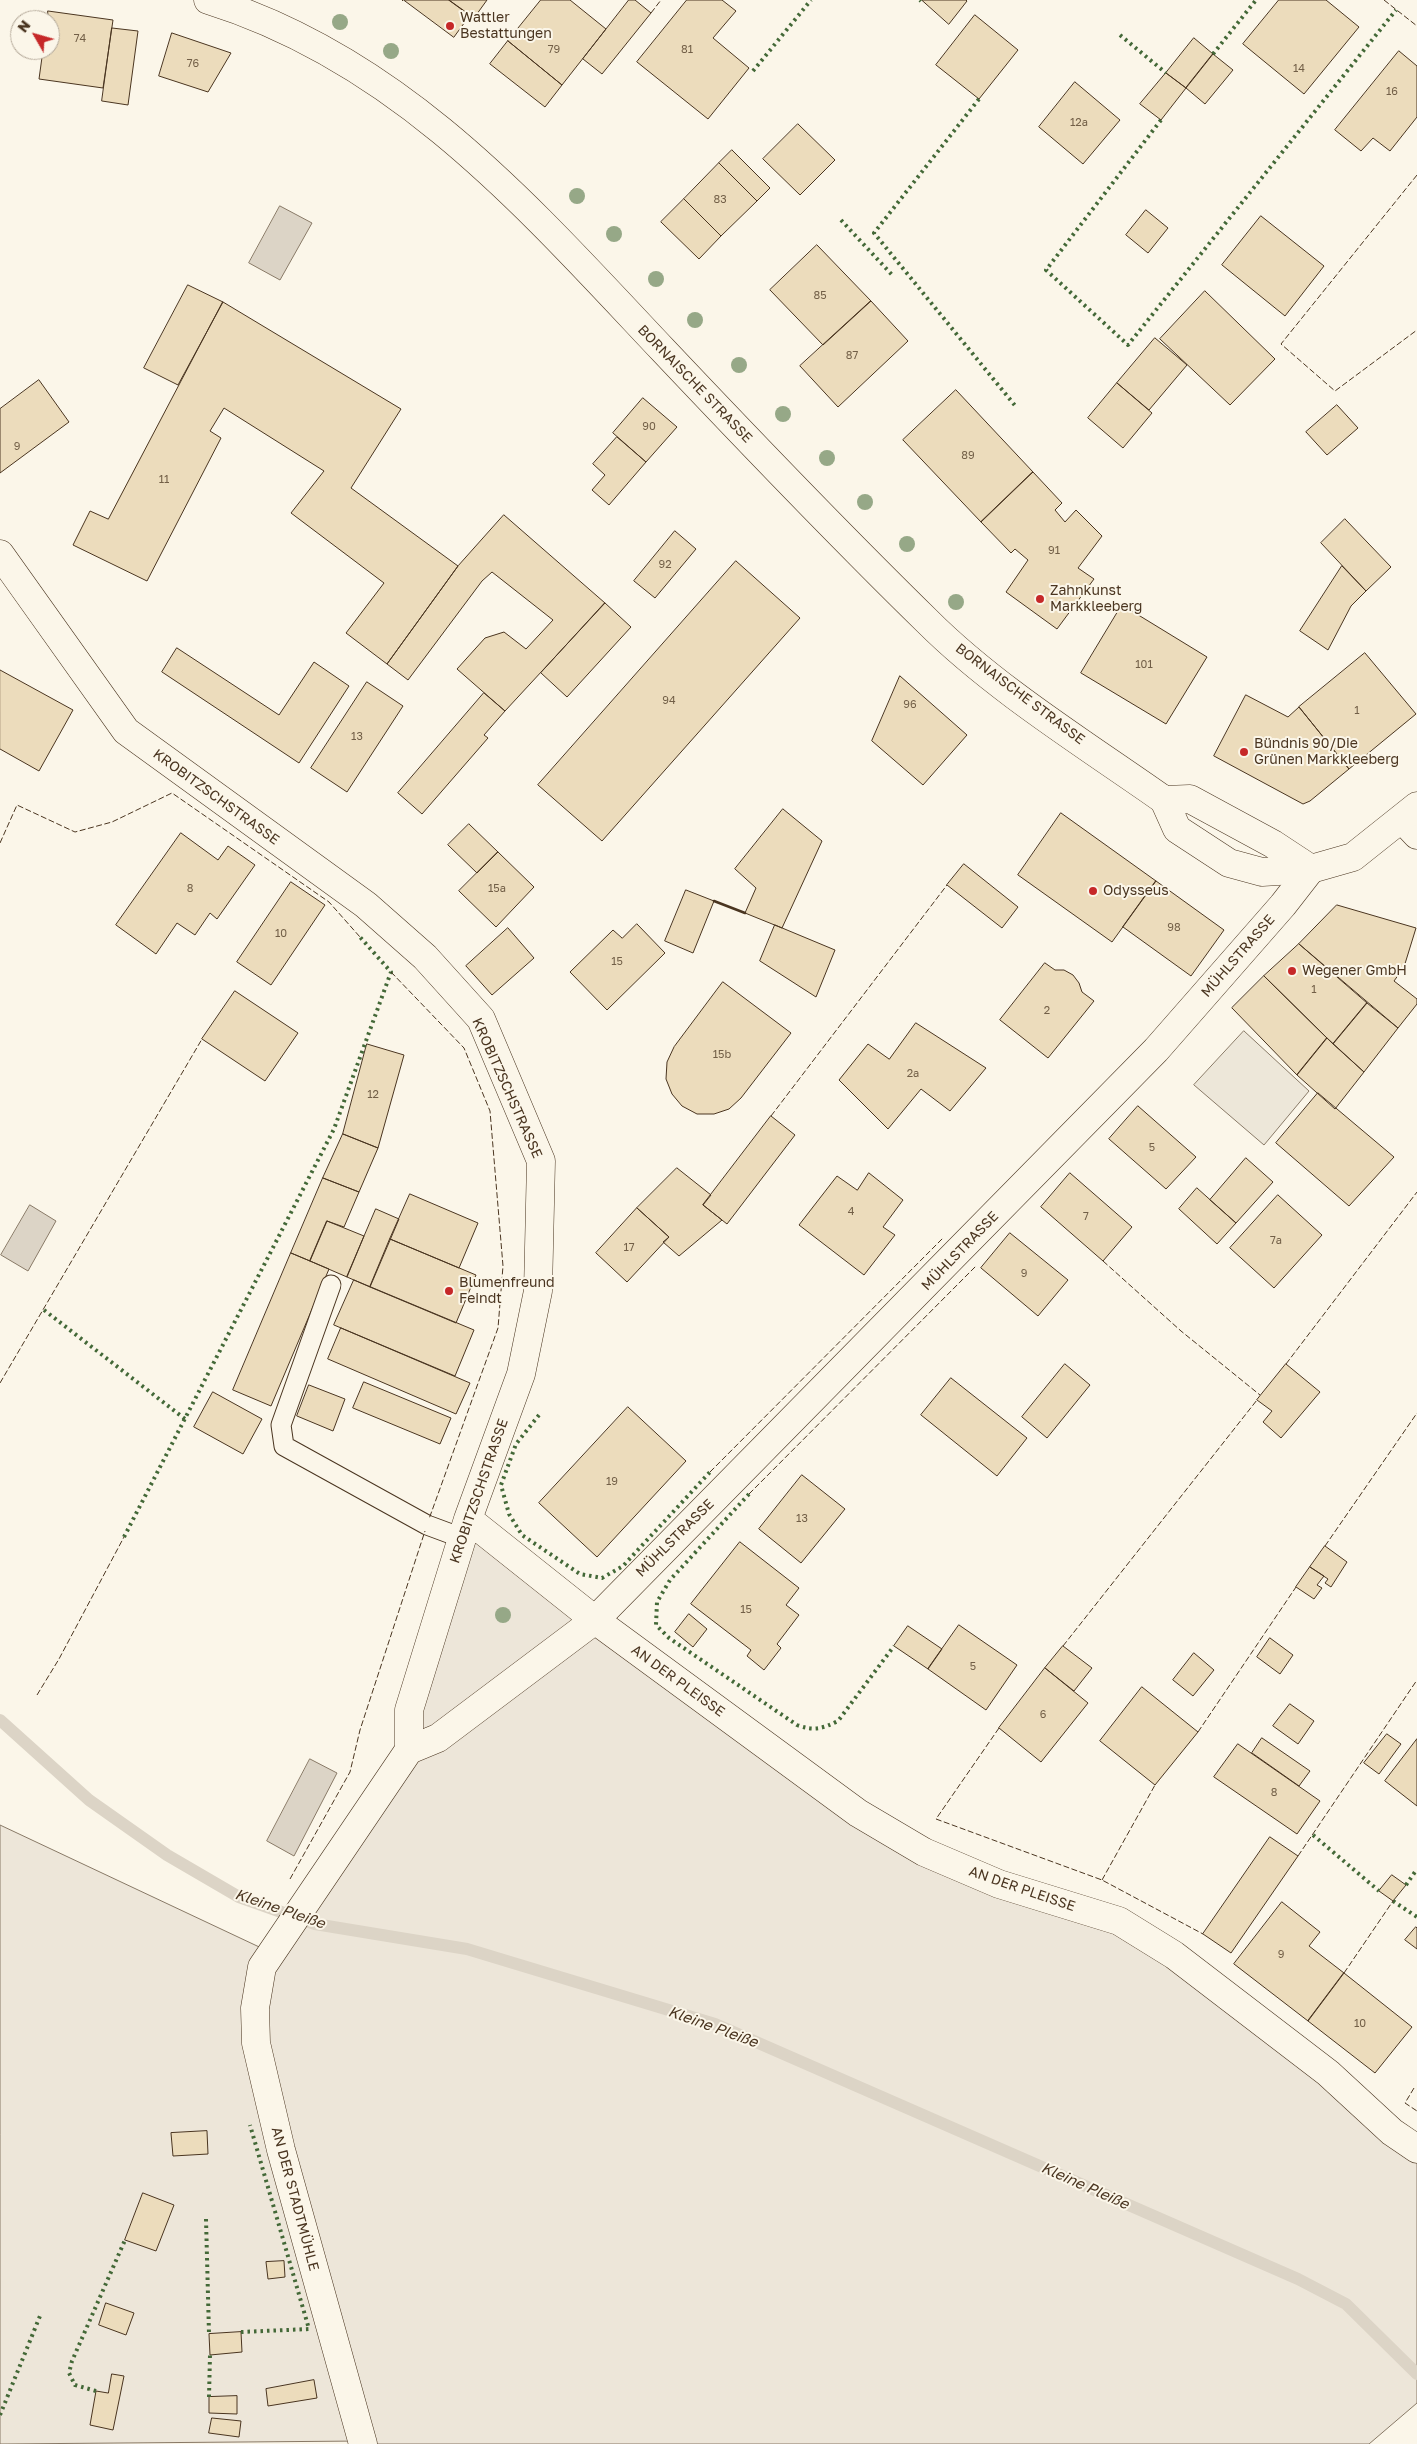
<!DOCTYPE html>
<html>
<head>
<meta charset="utf-8">
<style>
	body { margin:0 }
	#map { position:relative; width:1417px; height:2444px; overflow:hidden; background:#fbf6e9; font-family:"Golos Text",sans-serif }
	canvas { display:block }
	.north { position:absolute; left:10px; top:10px; width:50px; height:50px; box-sizing:border-box; background:#fbf6e9; border:1px solid #b4a999; border-radius:50%; rotate:308deg; font-size:14px; font-weight:700; line-height:20px; text-align:center; color:#4a3520 }
	.north::after { content:''; display:block; margin:auto; width:18px; height:22px; background:#c62828; clip-path:polygon(50% 0,100% 100%,50% 72%,0 100%) }
</style>
</head>
<body>
<div id="map">
<canvas width="1417" height="2444"></canvas>
<div class="north">N</div>
</div>
<script>
const context = document.querySelector('canvas').getContext('2d');
context.lineJoin = 'round';
function fill(path, color) {
  context.fillStyle = color;
  context.fill(path, 'evenodd');
}
function stroke(path, color, width, dash) {
  context.strokeStyle = color;
  context.lineWidth = width;
  context.lineCap = dash ? 'butt' : 'round';
  context.setLineDash(dash || []);
  context.stroke(path);
}
function write(font, color, halo, rows, align = 'center') {
  context.font = font + ' "Golos Text",sans-serif';
  context.lineWidth = 4;
  context.setLineDash([]);
  context.textBaseline = 'middle';
  context.strokeStyle = halo;
  context.fillStyle = color;
  for (const [text, x, y, turn = 0] of rows) {
    context.save();
    context.translate(x, y);
    context.rotate((+turn || 0) * Math.PI / 180);
    context.textAlign = isNaN(turn) ? turn : align;
    if (halo) context.strokeText(text, 0, 0);
    context.fillText(text, 0, 0);
    context.restore();
  }
}
const green = new Path2D(`
	M468 1519 858 1813 1119 1921 1417 2149V2403L1369 2444H363L362 2441 0 2444V1825L272 1953 409 1750Z`);
const parking = new Path2D(`
	M1244 1031 1309 1091 1264 1145 1194 1085Z`);
const water = new Path2D(`
	M280 206 312 223 280 280 249 263Z
	M30 1205 56 1221 28 1271 1 1255Z
	M310 1759 337 1773 294 1856 267 1841Z`);
const stream = new Path2D(`
	M0 1720 89 1800 167 1855 239 1897 315 1924 467 1949 715 2024 1298 2279 1346 2304 1417 2374`);
const building = new Path2D(`
	M404 0H449L470 15 454 37Z
	M449 0H487L474 18Z
	M541 0H570L606 29 562 85 508 41Z
	M629 0H635L651 13 602 74 583 59Z
	M687 0H722L736 11 713 38 749 68 708 119 637 62Z
	M922 0H966L967 1 949 24Z
	M1279 0H1326L1359 27 1304 94 1243 44Z
	M48 11 113 20 103 88 39 79 43 50H50Z
	M975 15 1018 50 979 99 936 65Z
	M112 28 138 31 128 105 102 101Z
	M172 33 231 53 208 92 159 76Z
	M1194 38 1213 54 1186 88 1166 73Z
	M508 41 562 85 545 107 490 64Z
	M1399 51 1417 66V117L1390 151 1373 138 1361 151 1335 130Z
	M1213 54 1233 70 1205 104 1186 88Z
	M1166 73 1186 88 1161 120 1140 104Z
	M1075 82 1120 120 1083 164 1039 127Z
	M798 124 835 160 800 195 763 159Z
	M732 150 770 188 757 201 719 163Z
	M719 163 757 201 721 236 684 199Z
	M684 199 721 236 699 259 661 222Z
	M1146 210 1168 228 1148 253 1126 235Z
	M1261 216 1324 266 1285 316 1222 265Z
	M817 245 871 301 823 345 770 290Z
	M188 285 223 302 178 385 144 368Z
	M1205 291 1275 359 1230 405 1160 339Z
	M871 301 908 341 838 407 800 366Z
	M223 302 401 409 351 488 458 566 387 664 346 633 384 583 291 513 324 471 224 408 210 431 221 438 147 581 73 545 90 511 108 519Z
	M1155 338 1187 365 1149 410 1117 383Z
	M39 380 69 422 0 473V409Z
	M1117 383 1152 413 1123 448 1088 418Z
	M956 390 1033 472 981 522 903 440Z
	M643 398 677 427 646 462 613 433Z
	M1337 405 1358 428 1327 455 1306 432Z
	M617 437 646 462 609 505 592 490 605 475 593 464Z
	M1033 472 1062 503 1055 510 1065 522 1076 510 1102 536 1078 568 1094 579 1057 629 1006 592 1028 560 1015 549 1011 553 981 522Z
	M504 515 605 603 505 711 457 669 485 638 504 632 526 649 553 620 492 572 482 581 408 680 387 664 458 566Z
	M1345 519 1391 567 1366 591 1321 543Z
	M675 531 696 549 655 598 634 581Z
	M736 561 800 618 602 841 538 785Z
	M1342 566 1366 591 1351 606 1328 650 1300 631Z
	M605 603 631 627 567 697 541 673Z
	M1122 605 1207 657 1166 724 1081 673Z
	M177 648 279 715 314 662 349 686 299 763 162 672Z
	M1365 653 1416 714 1349 769 1299 707Z
	M0 670 73 710 39 771 0 749Z
	M900 676 967 735 923 785 872 741Z
	M367 682 403 706 347 792 311 768Z
	M484 693 505 711 484 735 488 738 422 814 398 793Z
	M1246 695 1288 717 1299 707 1349 769 1310 801 1303 804 1214 756Z
	M783 809 822 841 782 928 745 913 756 888 735 869Z
	M1061 813 1156 881 1112 942 1018 875Z
	M469 824 498 852 477 873 448 845Z
	M181 833 218 860 228 846 255 865 217 919 210 913 195 935 177 923 156 954 116 925Z
	M498 852 534 887 496 927 459 891Z
	M964 864 1018 907 1002 928 947 885Z
	M1156 881 1224 930 1191 976 1123 927Z
	M291 882 325 905 271 985 237 962Z
	M686 890 714 901 693 953 665 941Z
	M1337 905 1416 928 1404 967 1394 981 1417 999V1004L1398 1028 1299 944Z
	M637 924 665 953 607 1010 570 972 613 930 622 938Z
	M775 925 835 950 816 997 760 961Z
	M508 928 534 958 492 995 466 966Z
	M1299 944 1367 1003 1333 1044 1264 976Z
	M1045 963 1055 970H1064L1073 975 1079 983 1082 992 1094 1001 1048 1058 1000 1020Z
	M1264 976 1327 1038 1297 1075 1232 1008Z
	M723 982 791 1033 741 1098 729 1109 714 1114H697L682 1106 672 1094 666 1079 667 1062 674 1047Z
	M235 991 298 1033 265 1081 202 1039Z
	M1367 1003 1398 1028 1364 1072 1333 1044Z
	M916 1023 986 1068 950 1111 921 1089 888 1129 839 1080 868 1044 889 1059Z
	M1327 1038 1364 1072 1335 1109 1297 1075Z
	M367 1044 404 1055 378 1148 343 1134Z
	M1318 1093 1394 1157 1349 1206 1276 1143Z
	M1138 1106 1196 1157 1166 1189 1109 1139Z
	M771 1116 795 1135 727 1224 703 1205Z
	M343 1134 378 1148 359 1192 323 1178Z
	M1246 1158 1273 1182 1236 1223 1210 1200Z
	M677 1168 711 1195 703 1205 722 1220 679 1256 663 1242 669 1237 637 1208Z
	M869 1173 903 1200 883 1227 895 1235 864 1275 799 1225 837 1176 857 1190Z
	M1070 1173 1132 1227 1103 1261 1041 1207Z
	M323 1178 359 1192 344 1227 327 1221 310 1261 291 1253Z
	M1197 1188 1236 1223 1217 1244 1179 1209Z
	M410 1194 478 1223 459 1268 390 1239Z
	M1278 1195 1322 1235 1274 1288 1230 1248Z
	M637 1208 669 1237 627 1282 596 1253Z
	M376 1209 399 1219 370 1287 347 1277Z
	M327 1221 364 1236 347 1277 310 1261Z
	M1010 1233 1068 1280 1038 1316 981 1268Z
	M390 1239 476 1275 456 1323 370 1287Z
	M291 1253 329 1269 271 1406 233 1390Z
	M354 1280 474 1330 455 1376 334 1325Z
	M341 1328 470 1383 456 1414 328 1359Z
	M1065 1364 1090 1385 1047 1438 1022 1417Z
	M1286 1364 1320 1392 1281 1438 1263 1422 1272 1411 1257 1400Z
	M951 1378 1027 1438 997 1476 921 1415Z
	M364 1382 451 1418 440 1444 353 1408Z
	M309 1385 345 1399 333 1431 297 1416Z
	M213 1392 262 1419 243 1454 194 1427Z
	M628 1407 686 1461 597 1557 539 1503Z
	M802 1475 845 1509 801 1563 759 1529Z
	M740 1542 799 1588 786 1605 799 1615 777 1644 781 1648 764 1670 747 1656 751 1650 691 1604Z
	M1325 1546 1347 1562 1331 1587 1325 1583 1328 1579 1310 1567Z
	M1310 1567 1324 1576 1317 1585 1322 1588 1314 1599 1296 1587Z
	M689 1614 707 1629 693 1647 675 1632Z
	M959 1625 1017 1665 986 1710 928 1669Z
	M908 1626 942 1649 928 1669 894 1646Z
	M1270 1638 1293 1655 1280 1674 1257 1657Z
	M1063 1646 1092 1668 1074 1691 1045 1668Z
	M1194 1653 1214 1670 1193 1696 1173 1680Z
	M1045 1668 1088 1703 1041 1762 999 1728Z
	M1142 1687 1198 1732 1155 1785 1100 1741Z
	M1290 1704 1314 1721 1298 1744 1273 1726Z
	M1387 1734 1401 1744 1379 1774 1364 1763Z
	M1262 1738 1310 1771 1299 1786 1252 1753Z
	M1417 1739V1806L1385 1781Z
	M1238 1744 1320 1801 1297 1834 1214 1777Z
	M1270 1837 1298 1856 1231 1953 1203 1934Z
	M1392 1875 1406 1885 1393 1901 1379 1891Z
	M1282 1902 1320 1932 1309 1946 1344 1973 1308 2021 1234 1964Z
	M1416 1927 1417 1928V1949L1405 1940Z
	M1344 1973 1412 2027 1375 2073 1308 2021Z
	M207 2131 208 2154 173 2156 171 2133Z
	M143 2193 174 2205 156 2251 125 2240Z
	M284 2261 285 2277 268 2279 266 2262Z
	M106 2303 134 2313 126 2335 99 2325Z
	M241 2332 242 2352 210 2355 209 2334Z
	M112 2374 124 2376 113 2430 90 2425 96 2391 108 2393Z
	M314 2380 317 2398 268 2406 266 2389Z
	M237 2396V2414L209 2413V2397Z
	M212 2418 241 2421 239 2437 209 2433Z`);
const service = new Path2D(`
	M331 1285 281 1425 284 1446 427 1525 462 1538`);
const minor = new Path2D(`
	M0 554 126 731 366 905 425 957 481 1019 541 1161 538 1291 521 1374 468 1519 409 1710V1750
	M1402 819 1417 835
	M468 1519 595 1620 858 1813 924 1852 999 1884 1119 1921 1174 1955 1328 2073 1392 2132 1417 2149
	M409 1750 438 1738 595 1620 1156 1050 1283 905 1311 869
	M363 2444 281 2150 256 2043 255 2008 262 1967 409 1750`);
const secondary = new Path2D(`
	M208 0C401 60 529 208 663 350 749 441 837 533 927 621 994 688 1086 745 1164 800L1177 829 1229 863 1262 872 1311 869 1353 857 1417 806
	M1164 800 1190 799 1273 844 1311 869`);
const hedge = new Path2D(`
	M920 0 921 1
	M1120 35 1166 73
	M1213 54 1256 0
	M753 71 811 0
	M979 99 874 233 1017 408
	M1161 120 1046 270 1128 345 1396 10
	M841 220 894 277
	M44 1310 185 1419
	M539 1415 516 1444 501 1485 509 1514 522 1535 580 1574 602 1578 623 1566 710 1472
	M749 1494 670 1580 657 1602 656 1625 669 1638 797 1725C813 1731 822 1729 838 1721L894 1646
	M124 1537 334 1129 391 972 360 937
	M1313 1835 1379 1891
	M1406 1885 1417 1869
	M1393 1901 1417 1917
	M206 2219 209 2334
	M241 2332 309 2329 250 2125
	M96 2391 75 2385 69 2373 72 2361 125 2240
	M209 2397 210 2355
	M0 2415 40 2316`);
const fence = new Path2D(`
	M402 0 403 1
	M1384 0 1417 26
	M651 13 661 0
	M1417 175 1281 344 1335 391 1417 330
	M0 843 17 805 75 832 112 822 172 793 329 902 360 937
	M391 972 464 1048 490 1111 503 1266 498 1328 429 1519
	M771 1116 947 885
	M1103 1261 1181 1331 1260 1395
	M1286 1364 1417 1192
	M0 1383 202 1039
	M710 1472 943 1238
	M749 1494 976 1266
	M1325 1546 1417 1413
	M1063 1646 1257 1400
	M37 1695 59 1659 124 1537
	M999 1728 936 1819 1102 1880 1203 1934
	M1198 1732 1296 1587
	M1298 1856 1417 1680
	M290 1879 350 1772 360 1730 425 1531
	M1102 1880 1155 1785
	M1344 1973 1393 1901
	M1414 2088 1405 2103 1417 2111`);
const wall = new Path2D(`
	M714 901 745 913`);
const trees = [
	[340,22],
	[391,51],
	[577,196],
	[614,234],
	[656,279],
	[695,320],
	[739,365],
	[783,414],
	[827,458],
	[865,502],
	[907,544],
	[956,602],
	[503,1615]
];
const markers = [
	[450,26,5,"#c62828"],
	[1040,599,5,"#c62828"],
	[1244,752,5,"#c62828"],
	[1093,891,5,"#c62828"],
	[1292,971,5,"#c62828"],
	[449,1291,5,"#c62828"]
];
const numberNames = [
	["74",80,39],
	["79",554,50],
	["81",687,50],
	["76",193,64],
	["14",1299,69],
	["16",1392,92],
	["12a",1079,123],
	["83",720,200],
	["85",820,296],
	["87",852,356],
	["90",649,427],
	["9",17,447],
	["89",968,456],
	["11",164,480],
	["91",1054,551],
	["92",665,565],
	["101",1144,665],
	["94",669,701],
	["96",910,705],
	["1",1357,711],
	["13",357,737],
	["8",190,889],
	["15a",497,889],
	["98",1174,928],
	["10",281,934],
	["15",617,962],
	["1",1314,990],
	["2",1047,1011],
	["15b",722,1055],
	["2a",913,1074],
	["12",373,1095],
	["5",1152,1148],
	["4",851,1212],
	["7",1086,1217],
	["7a",1276,1241],
	["17",629,1248],
	["9",1024,1274],
	["19",612,1482],
	["13",802,1519],
	["15",746,1610],
	["5",973,1667],
	["6",1043,1715],
	["8",1274,1793],
	["9",1281,1955],
	["10",1360,2024]
];
const poiNames = [
	["Wattler",460,18],
	["Bestattungen",460,34],
	["Zahnkunst",1050,591],
	["Markkleeberg",1050,607],
	["Bündnis 90/Die",1254,744],
	["Grünen Markkleeberg",1254,760],
	["Odysseus",1103,891],
	["Wegener GmbH",1302,971],
	["Blumenfreund",459,1283],
	["Feindt",459,1299]
];
const streetNames = [
	["BORNAISCHE STRASSE",695,384,46],
	["BORNAISCHE STRASSE",1020,694,37],
	["KROBITZSCHSTRASSE",216,797,36],
	["MÜHLSTRASSE",1238,956,-49],
	["KROBITZSCHSTRASSE",507,1088,66],
	["MÜHLSTRASSE",960,1251,-46],
	["KROBITZSCHSTRASSE",479,1491,-71],
	["MÜHLSTRASSE",675,1538,-45],
	["AN DER PLEISSE",678,1681,36],
	["AN DER PLEISSE",1022,1889,19],
	["AN DER STADTMÜHLE",295,2199,75]
];
const waterNames = [
	["Kleine Pleiße",280,1909,19],
	["Kleine Pleiße",713,2027,20],
	["Kleine Pleiße",1085,2186,24]
];
fill(green, '#ede6d9');
stroke(green, '#887966', 1);
fill(parking, '#ede7d9');
stroke(parking, '#887966', 1);
fill(water, '#dcd4c6');
stroke(water, '#887966', 1);
stroke(stream, '#dcd4c6', 12);
fill(building, '#ecdcbc');
stroke(building, '#4a3520', 1);
stroke(service, '#4a3520', 21);
stroke(minor, '#4a3520', 29);
stroke(secondary, '#4a3520', 29);
stroke(service, '#fbf6e9', 19);
stroke(minor, '#fbf6e9', 28);
stroke(secondary, '#fbf6e9', 28);
stroke(hedge, '#436837', 4, [2.5, 4]);
stroke(fence, '#4a3520', 1, [6, 2.5]);
stroke(wall, '#4a3520', 2.5);
context.fillStyle = '#96a887';
for (const [x, y] of trees) {
  context.beginPath();
  context.arc(x, y, 8, 0, 2 * Math.PI);
  context.fill();
}
for (const [x, y, r, color] of markers) {
  const dot = new Path2D();
  dot.arc(x, y, r, 0, 2 * Math.PI);
  context.fillStyle = color;
  context.fill(dot);
  stroke(dot, '#fbf6e9', 2);
}
write('11px', '#725f47', null, numberNames);
write('14px', '#4a3520', '#fbf6e9', poiNames, 'left');
write('14px', '#4a3520', '#fbf6e9', streetNames);
write('italic 15px', '#4a3520', '#fbf6e9', waterNames);
</script>
</body>
</html>
